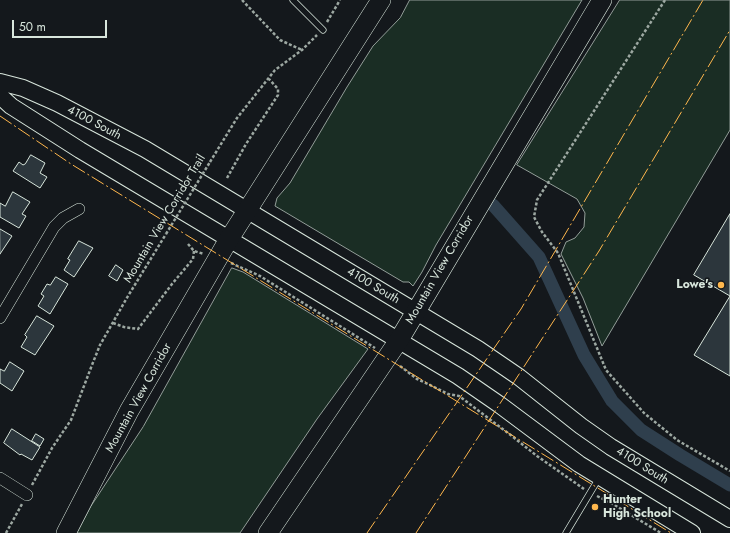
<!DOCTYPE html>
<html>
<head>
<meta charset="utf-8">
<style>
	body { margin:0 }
	#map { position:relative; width:730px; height:533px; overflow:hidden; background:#14181c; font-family:Jost,sans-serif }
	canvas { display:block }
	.scale { position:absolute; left:12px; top:20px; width:95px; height:18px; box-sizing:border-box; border:2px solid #d8e6dc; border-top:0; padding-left:5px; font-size:12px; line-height:14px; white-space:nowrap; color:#d8e6dc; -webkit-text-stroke:3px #14181c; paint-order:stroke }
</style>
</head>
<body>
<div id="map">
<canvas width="730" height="533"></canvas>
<div class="scale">50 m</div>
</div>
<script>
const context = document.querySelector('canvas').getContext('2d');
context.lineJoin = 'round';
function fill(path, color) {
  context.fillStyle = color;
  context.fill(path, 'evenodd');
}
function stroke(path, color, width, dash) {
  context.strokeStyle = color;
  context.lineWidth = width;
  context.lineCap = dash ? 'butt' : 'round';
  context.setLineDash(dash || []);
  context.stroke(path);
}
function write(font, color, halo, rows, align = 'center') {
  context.font = font + ' Jost,sans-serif';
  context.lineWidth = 3;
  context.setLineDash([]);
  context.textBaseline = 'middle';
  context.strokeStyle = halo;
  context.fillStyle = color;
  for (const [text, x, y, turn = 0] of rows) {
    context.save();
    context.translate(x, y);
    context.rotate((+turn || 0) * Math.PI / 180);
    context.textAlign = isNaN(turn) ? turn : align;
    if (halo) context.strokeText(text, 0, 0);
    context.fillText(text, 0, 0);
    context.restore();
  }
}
const green = new Path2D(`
	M410 0H582L436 245 422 272 413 286 409 282H403L275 206 277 198 290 183 347 87 373 46 400 18Z
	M620 0H730V130L602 346 583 298 561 254 566 242 575 238 584 227 585 213 577 199 517 165Z
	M232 268 243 272 368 349 317 419 240 533H77L91 506 143 427Z`);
const canal = new Path2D(`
	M493 205 539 257 584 355 612 401 641 430 680 455 730 485`);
const building = new Path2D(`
	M31 155 45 163 40 173 47 177 40 188 13 171 19 162 23 165 25 164Z
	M13 192 30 202 22 214 26 216 19 228 0 217V203L5 206Z
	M730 214V376L694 355 730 296 694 275Z
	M0 229 12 236 0 254Z
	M79 241 93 248 74 277 64 270 70 260 68 259Z
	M116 265 123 270 117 281 109 276Z
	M56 277 68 284 50 314 38 306 44 296 41 294 47 284 50 285Z
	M37 316 54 326 35 355 21 347 27 337 25 335Z
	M10 362 24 371 12 391 0 383V369L4 371Z
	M12 429 40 447 32 460 21 454 20 455 4 443Z
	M36 434 44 439 40 446 32 441Z`);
const path = new Path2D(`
	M242 0 280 40 302 50
	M665 0 537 200 534 217 542 232 558 253 606 370 644 413 677 440 730 471
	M327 22 340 0
	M210 162 237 118 275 70 302 50 317 35
	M227 178 246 144 278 95V89L269 79
	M188 244 194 251 204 254
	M231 263 260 276 375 348
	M113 323 124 327 138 329 172 284 193 259 194 251
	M400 366 417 379 428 384 448 394 459 396 508 433 537 456 584 489
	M32 485 52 448 71 420 92 365 100 345 128 296 166 234
	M597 496 611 503 661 533
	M6 533 22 504`);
const service = new Path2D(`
	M293 0 323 30
	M566 533 599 478`);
const minor = new Path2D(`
	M0 318 54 227 63 218 79 209
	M0 478 27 495`);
const secondary = new Path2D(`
	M0 82 23 88 57 103 145 149 478 349 519 377 581 426 611 447 730 519
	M0 96 11 106 80 150 458 376 500 405 579 464 692 533`);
const trunk = new Path2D(`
	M66 533 129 411 229 239 381 0
	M268 533 399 340 602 0`);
const pathBridge = new Path2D(`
	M166 234 210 162`);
const power = new Path2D(`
	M0 116 71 164 671 533
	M367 533 521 309 703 0
	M416 533 599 251 730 30`);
const markers = [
	[721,285,4,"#ffb74d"],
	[595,507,4,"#ffb74d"]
];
const streetNames = [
	["4100 South",94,123,28],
	["Mountain View Corridor Trail",165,219,-59],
	["Mountain View Corridor",440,270,-60],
	["4100 South",373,286,31],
	["Mountain View Corridor",139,398,-61],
	["4100 South",642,466,32]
];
const poiNames = [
	["Lowe's",713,285],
	["Hunter",603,500,"left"],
	["High School",603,514,"left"]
];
fill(green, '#1a2d24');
stroke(green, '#939e99', 1);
stroke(canal, '#2f3f4d', 13);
fill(building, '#2c363c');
stroke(building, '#d8e6dc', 1);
stroke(service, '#d8e6dc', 7);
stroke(minor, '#d8e6dc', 12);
stroke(secondary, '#d8e6dc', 18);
stroke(trunk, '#d8e6dc', 20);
stroke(path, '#9da8a2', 2.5, [3, 2]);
stroke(service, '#14181c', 5.5);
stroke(minor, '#14181c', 11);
stroke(secondary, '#14181c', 16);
stroke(trunk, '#14181c', 19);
stroke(pathBridge, '#9da8a2', 2.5, [3, 2]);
stroke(power, '#ffb74d', 1, [14, 3, 2, 3]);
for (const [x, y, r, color] of markers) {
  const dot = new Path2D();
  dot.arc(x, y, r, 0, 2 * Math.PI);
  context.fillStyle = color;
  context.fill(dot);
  stroke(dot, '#14181c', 1.5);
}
write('12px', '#d8e6dc', '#14181c', streetNames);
write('bold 12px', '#d8e6dc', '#14181c', poiNames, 'right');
</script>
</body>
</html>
